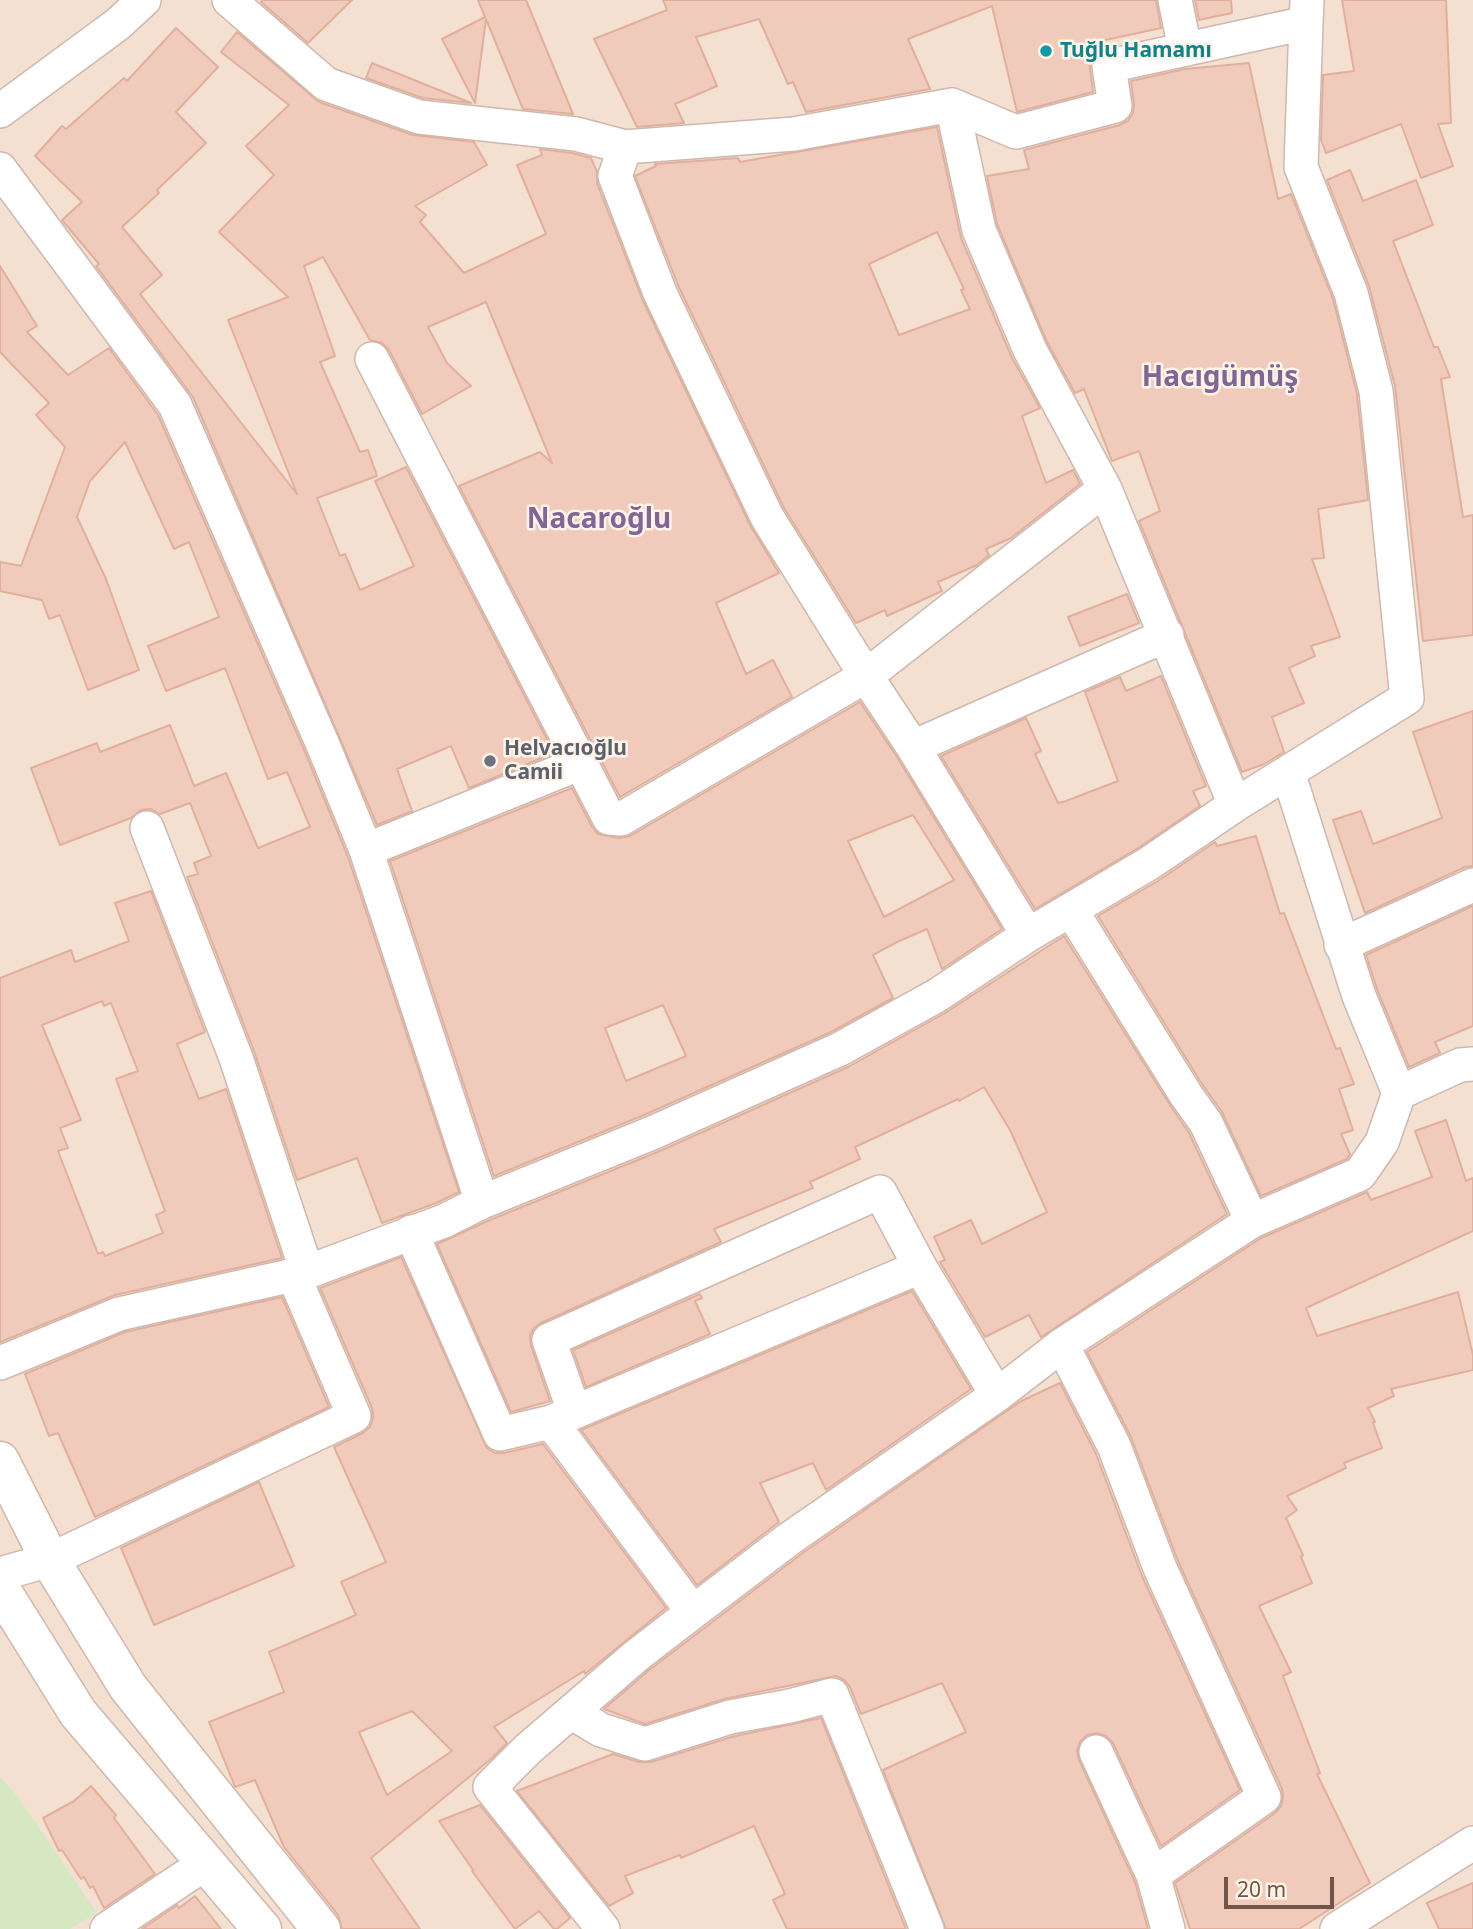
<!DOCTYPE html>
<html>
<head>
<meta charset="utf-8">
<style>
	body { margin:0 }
	#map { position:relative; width:1473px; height:1929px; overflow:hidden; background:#fbefe3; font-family:"Noto Sans",sans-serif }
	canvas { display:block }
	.scale { position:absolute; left:1224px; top:1877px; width:110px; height:32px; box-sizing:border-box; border:4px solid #72544a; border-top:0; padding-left:9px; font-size:21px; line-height:24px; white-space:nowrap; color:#72544a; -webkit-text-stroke:5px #fff4e8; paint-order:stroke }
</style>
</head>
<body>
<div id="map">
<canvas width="1473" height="1929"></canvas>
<div class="scale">20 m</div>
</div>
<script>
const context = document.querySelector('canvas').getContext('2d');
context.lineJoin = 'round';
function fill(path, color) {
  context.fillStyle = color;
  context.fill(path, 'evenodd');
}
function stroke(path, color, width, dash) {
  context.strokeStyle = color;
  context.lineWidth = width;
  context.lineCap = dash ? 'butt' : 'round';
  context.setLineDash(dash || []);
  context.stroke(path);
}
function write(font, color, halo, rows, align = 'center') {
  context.font = font + ' "Noto Sans",sans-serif';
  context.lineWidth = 5;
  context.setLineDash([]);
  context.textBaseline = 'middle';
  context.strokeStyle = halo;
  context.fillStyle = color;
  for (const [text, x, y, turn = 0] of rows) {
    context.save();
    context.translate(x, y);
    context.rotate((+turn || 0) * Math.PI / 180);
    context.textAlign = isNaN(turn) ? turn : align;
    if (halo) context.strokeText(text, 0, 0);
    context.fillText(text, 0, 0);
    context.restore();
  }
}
const residential = new Path2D(`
	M0 0H1473V1929H0Z`);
const green = new Path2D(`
	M0 1777 18 1797 97 1913 70 1929H0Z`);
const building = new Path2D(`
	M262 0H352L308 43 261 2Z
	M478 0H526L573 114 523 109 486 19 475 103 442 39 485 17Z
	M663 0H1156L1161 28 1087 44 1093 92 1017 112 992 6 908 39 930 89 806 112 793 82 788 84 759 19 696 37 717 86 675 104 684 123 637 127 594 39 667 10Z
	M1195 0H1231L1232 13 1199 20Z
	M1342 0H1446L1451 123 1438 124 1453 166 1421 178 1401 124 1326 153 1321 140 1323 75 1354 71Z
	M176 28 218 67 176 112 206 143 157 190 159 193 122 227 162 275 140 294 297 494 228 320 288 297 219 232 274 175 246 146 289 105 221 52 237 32 319 102 413 135 474 142 487 165 415 206 426 215 420 222 464 273 546 234 517 165 542 155 540 149 572 153 591 158 597 172V183L643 301 750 525 779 573 716 603 746 674 773 660 792 697 620 797 459 486 540 452 552 463 486 302 428 327 447 363 471 386 422 414 389 350 382 343 370 340 323 257 304 266 335 356 320 362 360 452 368 450 377 476 317 498 340 556 345 554 360 590 414 566 375 481 406 467 554 753 469 788 451 746 397 769 412 811 377 825 193 397 96 266 99 264 62 220 82 202 35 156 62 126 66 129 124 78 127 81Z
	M372 63 471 103 423 98 366 78Z
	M1249 63 1278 199 1291 194 1333 299 1357 394 1368 500 1318 509 1324 558 1312 559 1340 637 1311 646 1315 656 1289 668 1304 703 1272 717 1284 752 1264 764 1242 772 1139 521 1160 511 1139 451 1112 461 1084 389 1075 393 1047 342 997 224 987 176 1029 169 1024 150 1120 125 1128 121 1133 113 1134 104 1131 81 1185 69Z
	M937 127 961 238 1012 358 1040 408 1022 416 1046 483 1073 470 1080 484 1011 538 986 549 989 555 977 565 938 582 942 591 887 616 885 610 856 623 784 508 678 285 635 176 656 166 655 164 738 158 740 162ZM937 232 964 289 961 290 970 309 899 335 869 264Z
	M1350 170 1363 201 1416 180 1433 225 1393 241 1434 347H1438L1450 377 1441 379 1463 517 1473 515V635L1423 641 1395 386 1369 286 1327 180Z
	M0 266 37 326 27 332 68 375 109 348 158 415 305 752 348 857 459 1192 436 1203 382 1223 357 1158 297 1180 254 1051 187 877 198 874 194 863 211 856 190 803 160 814 151 809 141 810 131 818 60 845 31 768 97 743 100 752 170 725 194 786 226 773 258 848 310 827 287 772 268 779 225 668 166 691 148 646 219 617 189 542 174 549 125 442 90 481 77 517 106 579 139 670 88 690 60 615 49 619 42 600 0 591V562L21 566 65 447 36 415 49 403 0 352Z
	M1127 594 1139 623 1080 646 1068 617Z
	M1161 676 1206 786 1193 791 1200 806 1138 848 1035 909 941 756 1026 718 1041 751 1035 754 1058 803 1066 801 1118 781 1085 692 1120 677 1126 691Z
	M860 702 897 757 1002 929 942 969 927 929 897 942 873 955 893 998 831 1032 644 1115 494 1176 390 861 572 788 592 827 598 834 619 838 630 836ZM913 815 954 880 884 917 848 841ZM663 1005 686 1056 626 1081 605 1028Z
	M1473 711V866L1465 867 1365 913 1333 820 1361 811 1373 844 1442 818 1413 732Z
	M1256 836 1280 914 1284 913 1336 1049 1340 1048 1354 1084 1339 1089 1353 1130 1341 1134 1350 1154 1347 1159 1261 1196 1222 1112 1202 1084 1098 916 1158 881 1215 842 1217 846Z
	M151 891 205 1032 177 1044 199 1099 226 1089 282 1258 115 1295 0 1342V978L71 950 75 962 129 941 115 903ZM102 1001 104 1006 111 1003 138 1071 116 1079 165 1211 156 1215 163 1233 105 1256 103 1252 98 1254 58 1151 68 1148 60 1128 81 1120 42 1025Z
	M1473 906V1026L1435 1042 1440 1053 1409 1067 1377 989 1366 955Z
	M1064 936 1170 1105 1189 1133 1227 1214 1041 1337 1029 1315 985 1337 940 1262 945 1260 934 1237 971 1220 982 1244 1047 1212 1010 1130 984 1087 959 1101 958 1099 855 1147 860 1159 810 1182 813 1188 714 1229 721 1242 541 1323 534 1328 530 1336 531 1346 550 1401 511 1412 437 1244 490 1220 660 1151 848 1067 945 1013Z
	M1446 1120 1466 1181 1473 1178V1231L1306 1308 1317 1336 1458 1292 1473 1355V1370L1391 1389 1394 1396 1368 1408 1375 1422 1373 1423 1382 1448 1344 1463 1346 1468 1287 1496 1297 1510 1286 1518 1303 1555 1301 1557 1312 1583 1259 1606 1291 1672 1283 1676 1320 1773 1317 1774 1370 1883 1299 1929H1190L1175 1883 1275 1813 1281 1806 1283 1797 1282 1789 1178 1561 1131 1437 1087 1352 1261 1238 1367 1192 1371 1200 1432 1177 1415 1131Z
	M401 1257 487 1448 495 1453H504L543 1444 666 1608 585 1674 584 1671 494 1727 507 1743 492 1758 371 1858 420 1929H342L338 1915 284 1847 255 1780 235 1787 209 1722 284 1692 269 1652 356 1615 341 1582 386 1562 334 1447 363 1433 370 1427 373 1417 372 1408 320 1288ZM412 1711 452 1751 387 1795 359 1732Z
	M912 1291 971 1389 826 1490 813 1463 760 1483 779 1522 697 1585 581 1430Z
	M700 1294 702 1298 695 1301 710 1334 586 1387 573 1350Z
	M282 1297 329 1407 95 1517 58 1433 49 1436 25 1374 125 1332Z
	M1060 1383 1096 1454 1142 1576 1240 1790 1161 1846 1113 1743 1106 1736 1097 1733 1087 1735 1080 1742 1077 1751 1079 1760 1135 1882 1148 1929H946L883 1770 966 1732 942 1683 861 1714 850 1687 844 1680 836 1676 724 1699 645 1724 604 1709 648 1671 800 1555 1021 1401Z
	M259 1482 294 1566 154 1625 121 1548Z
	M821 1718 906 1929H787L773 1900 785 1894 754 1826 681 1858 680 1855 625 1876 633 1893 609 1906 517 1791 613 1754 639 1762H651L735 1736Z
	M91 1786 116 1815 114 1818 155 1874 104 1908 93 1886 90 1888 84 1877 81 1879 62 1850 59 1851 43 1818 74 1801Z
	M480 1805 570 1918 557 1929H554L539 1911 515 1929 472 1871 473 1870 439 1821Z
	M1473 1883V1929H1439L1427 1903Z
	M195 1896 221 1929H142L177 1905 179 1908Z`);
const minor = new Path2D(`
	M229 0 326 84 419 117 576 134 625 147 794 134 952 105 1016 132 1115 106 1109 66 1306 23 1307 1
	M1175 0 1185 49
	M952 105 979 230 1030 350 1105 489 1235 805
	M0 111 118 24 144 0
	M625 147 615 176 660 293 767 517 866 676 913 747 1028 935
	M0 169 175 405 323 745 366 850 482 1202
	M372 359 609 818 621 819 866 676 1105 489
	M913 747 1167 635
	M1288 772 1359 996 1399 1093
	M366 850 581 763
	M1071 910 1186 1095 1206 1123 1252 1221
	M1341 945 1473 885
	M411 1232 500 1434 551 1422 920 1267 997 1395
	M1062 1345 1114 1446 1160 1568 1264 1797 1153 1875
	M0 1363 119 1314 307 1272 444 1221 482 1202 652 1133 840 1049 936 996 1028 935 1148 864 1235 805 1407 698 1376 391 1351 293 1301 167 1306 23
	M574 1411 549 1340 880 1192 920 1267
	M551 1422 693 1612
	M0 1574 50 1560 354 1416 296 1281 307 1272 236 1058 147 828
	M571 1712 601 1730 645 1744 730 1717 790 1706 832 1695 927 1929
	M1096 1752 1153 1875 1168 1929
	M107 1929 206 1863
	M603 1929 490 1787 528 1749 636 1656 693 1612 789 1539 997 1395 1062 1345 1252 1221 1360 1174 1382 1142 1399 1093 1460 1065 1473 1064
	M1337 1929 1473 1843`);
const secondary = new Path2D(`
	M0 1461 50 1560 128 1687 321 1929
	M0 1588 78 1713 262 1929`);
const markers = [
	[1046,51,7,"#0f9aa8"],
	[490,761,7,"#6b7280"]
];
const cultureNames = [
	["Tuğlu Hamamı",1060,51]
];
const worshipNames = [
	["Helvacıoğlu",504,749],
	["Camii",504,773]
];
const districtNames = [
	["Hacıgümüş",1220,378],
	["Nacaroğlu",599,520]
];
fill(residential, '#f3e0d1');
fill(green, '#d5e8c2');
fill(building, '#f0cbbb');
stroke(building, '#e2af9c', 2);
stroke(minor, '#ceb8ad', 36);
stroke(secondary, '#d1b7aa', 41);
stroke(minor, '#fff', 33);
stroke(secondary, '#fff', 38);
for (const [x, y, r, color] of markers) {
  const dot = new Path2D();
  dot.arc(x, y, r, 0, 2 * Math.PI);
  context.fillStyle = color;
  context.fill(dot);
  stroke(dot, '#fff4e8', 2.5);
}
write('bold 21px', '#0d838f', '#fff4e8', cultureNames, 'left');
write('bold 21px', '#5b616d', '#fff4e8', worshipNames, 'left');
write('bold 28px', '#806596', '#fff4e8', districtNames);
</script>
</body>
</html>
